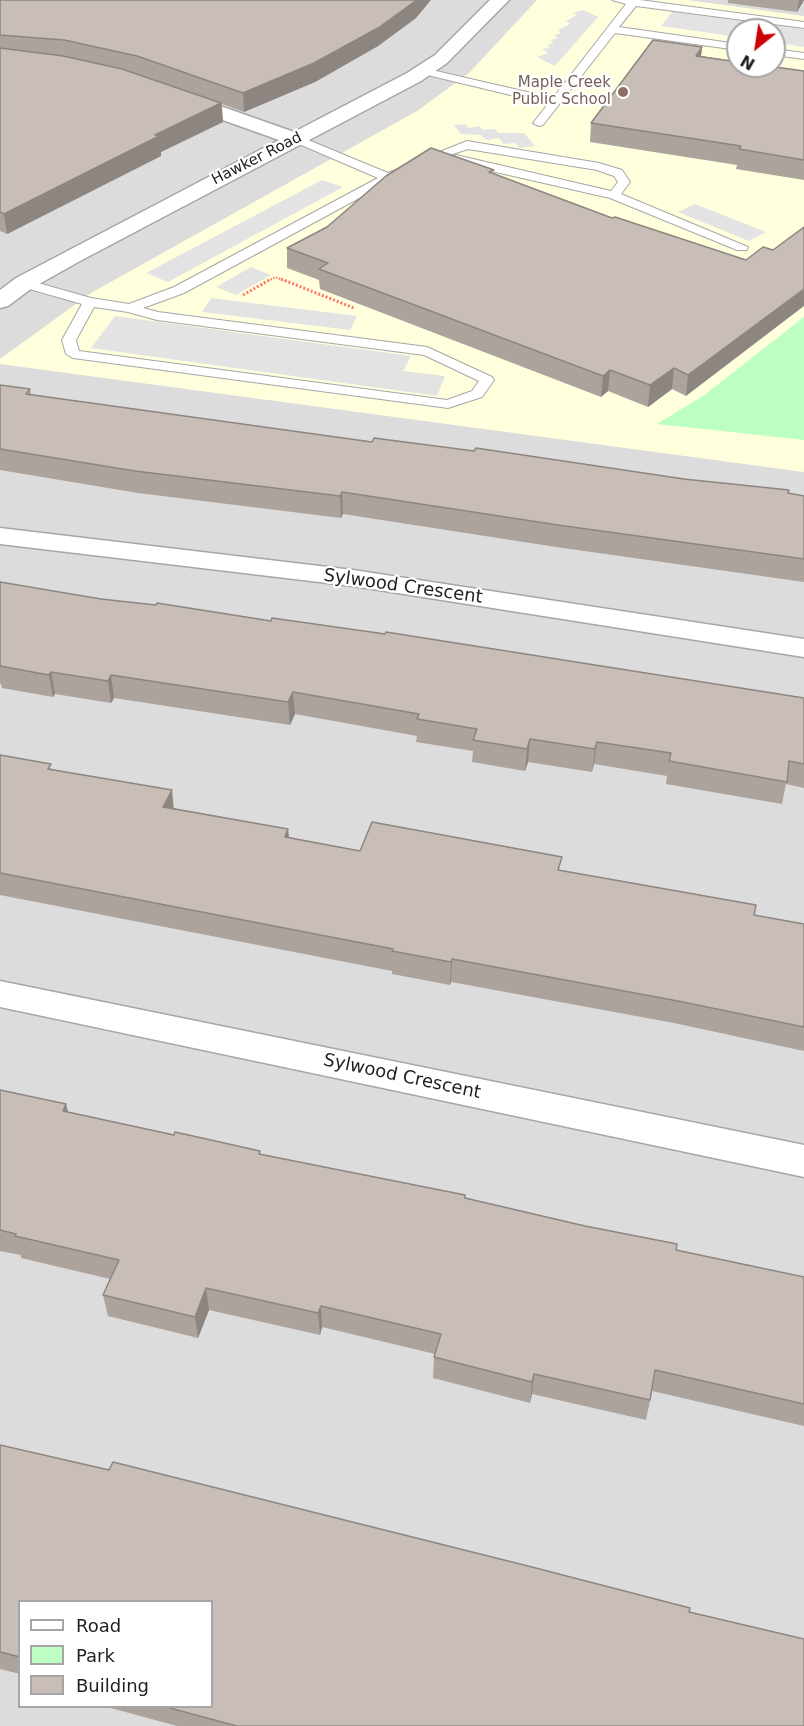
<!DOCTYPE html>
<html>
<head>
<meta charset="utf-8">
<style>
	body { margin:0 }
	#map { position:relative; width:804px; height:1726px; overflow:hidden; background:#f1ece4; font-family:"DejaVu Sans",sans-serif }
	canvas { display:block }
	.legend { position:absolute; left:18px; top:1600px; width:195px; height:108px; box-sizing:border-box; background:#fff; border:2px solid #a5a5a5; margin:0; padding:8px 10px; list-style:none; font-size:18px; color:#1f1f1f }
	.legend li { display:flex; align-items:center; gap:12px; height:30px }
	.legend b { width:30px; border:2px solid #a5a5a5 }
	.north { position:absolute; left:726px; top:18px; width:60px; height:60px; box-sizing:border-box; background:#fff; border:2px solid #a5a5a5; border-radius:50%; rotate:210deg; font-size:16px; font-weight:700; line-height:24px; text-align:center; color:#1f1f1f }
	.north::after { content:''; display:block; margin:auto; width:21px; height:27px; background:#cd0000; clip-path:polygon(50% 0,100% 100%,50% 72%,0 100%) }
</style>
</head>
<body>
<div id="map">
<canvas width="804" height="1726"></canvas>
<ul class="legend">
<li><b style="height:8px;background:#fff"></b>Road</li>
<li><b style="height:16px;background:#bdffc2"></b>Park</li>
<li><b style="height:16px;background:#c9beb7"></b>Building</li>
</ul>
<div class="north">N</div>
</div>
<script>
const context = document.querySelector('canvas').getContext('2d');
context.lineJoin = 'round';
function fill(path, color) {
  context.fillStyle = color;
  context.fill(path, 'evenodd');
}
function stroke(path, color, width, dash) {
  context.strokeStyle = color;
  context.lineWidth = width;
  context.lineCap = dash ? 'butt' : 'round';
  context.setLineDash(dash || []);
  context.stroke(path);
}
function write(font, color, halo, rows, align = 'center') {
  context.font = font + ' "DejaVu Sans",sans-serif';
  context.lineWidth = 4.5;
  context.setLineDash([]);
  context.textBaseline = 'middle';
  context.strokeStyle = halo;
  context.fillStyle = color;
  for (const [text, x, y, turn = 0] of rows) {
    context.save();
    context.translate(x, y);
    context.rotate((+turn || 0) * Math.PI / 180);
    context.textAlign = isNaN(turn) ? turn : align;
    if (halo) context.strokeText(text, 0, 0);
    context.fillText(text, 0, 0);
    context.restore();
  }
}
const residential = new Path2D(`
	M0 0H804V1726H0ZM738 30H774V66H738ZM20 1602H212V1706H20Z`);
const education = new Path2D(`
	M537 0H688L804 16V472L0 364V359L91 293 417 111 469 73ZM738 30H774V66H738Z`);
const park = new Path2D(`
	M804 317V440L657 424 703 396Z`);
const parking = new Path2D(`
	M583 10 598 17 555 66 537 57 548 53 542 49 550 47 547 45 554 43 550 40 558 38 554 35 561 33 558 30 570 24 566 21 577 15 573 13Z
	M673 11 804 29V47L774 42V30H738V37L661 26Z
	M465 124 469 128 479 126 483 130 495 129 498 133H524L535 146 520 148 515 143 504 144 499 138 486 140 481 135 461 134 454 125Z
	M322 180 343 187 168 282 146 273Z
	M695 204 766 232 749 241 678 212Z
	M251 267 271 275 236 295 216 287Z
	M211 298 357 316 350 330 202 312Z
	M115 316 411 356 403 371 445 376 437 396 91 348Z`);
const pathFar1 = new Path2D(`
	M268 281 275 277 285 281`);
const path = new Path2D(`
	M281 279 354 308
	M243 295 271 279`);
const service = new Path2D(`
	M612 0H640L804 22V28L636 6 619 27 738 44V50L615 33 543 125 539 126 533 123 548 104 419 73 418 71 423 68 553 98 626 4Z
	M774 49 804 53V59L774 55Z
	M296 135 388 173 403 167 409 171 184 293 143 308 158 312 427 347 492 377 494 380 482 397 448 408 73 358 66 354 62 340 82 304 19 286 17 283 24 279 91 298 129 304 174 287 378 178 292 141 290 139ZM94 307 128 312 157 320 424 355 479 381 472 391 447 400 79 351 76 340Z
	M467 141 599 163 622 170 630 182 621 194 748 247 747 250H737L610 198 456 163 450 159 456 155 611 191 618 182 614 176 597 170 468 149 438 159 432 155Z`);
const minor = new Path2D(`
	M490 0H509L447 63 421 81 80 261 32 288 8 306 0 308V290L16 278 279 140 172 102 169 98 172 94H186L294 132 407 73 435 55Z
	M0 528 353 570 804 639V657L353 586 0 544Z
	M0 981 804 1145V1177L0 1007Z`);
const wall = new Path2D(`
	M0 0 416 18 378 46 315 82 244 112 222 104 223 122 161 152V156L7 234 0 231Z
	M728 0H804L797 12 728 3Z
	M702 47 701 56 804 71V180L736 169 737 165 590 142 591 123Z
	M494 174 612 218 746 260 686 396 672 389 648 407 608 391 601 397 320 289 319 280 287 268V248Z
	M0 385 30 389 31 395 372 442 684 479 804 496V582L556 547 343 514 341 518 138 493 0 470Z
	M0 582 101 599 271 621 804 698V788L786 784 782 804 666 784 667 776 594 764 592 772 528 762 525 771 472 762 473 751 416 742 417 736 295 714 290 725 114 698 111 703 55 694 53 697 2 688 1 684H0Z
	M0 755 52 769 174 808 288 829 289 837 360 851 560 870 754 915 804 924V1051L674 1023 451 982 450 985 392 974V971L0 895Z
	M0 1090 66 1104 68 1112 174 1135 260 1151V1154L465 1198 676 1250 804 1278V1426L652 1391 646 1420 532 1394 530 1403 433 1378 434 1357 435 1354 322 1327 320 1335 209 1310 198 1338 108 1316 103 1295 110 1279 21 1258V1255L0 1251Z
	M0 1445 689 1612 804 1726H177L107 1707H212L20 1602V1674L0 1669Z`);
const shadedWall = new Path2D(`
	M417 0H431L416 18 378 46 315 82 244 112 243 93Z
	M799 0H804L797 12Z
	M702 47 700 65 696 56Z
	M221 103 223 122 161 152V156L7 234 4 214 155 135Z
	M804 289V306L686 396 688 375Z
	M674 368 672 389 648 407 650 385Z
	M610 370 608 391 601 397 603 376Z
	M342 492 343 514 341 518 340 496Z
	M51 672 55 694 53 697 49 675Z
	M111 675 114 698 111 703 108 681Z
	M293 692 295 714 290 725 288 702Z
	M530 739 528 762 525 771 527 749Z
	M597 742 594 764 592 772 595 749Z
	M172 790 174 812 163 807Z
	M288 829 290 851 285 837Z
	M452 959 451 982 450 985 451 962Z
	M66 1104 71 1126 63 1111Z
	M206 1288 209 1310 198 1338 195 1317Z
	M321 1306 322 1327 320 1335 318 1313Z
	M534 1374 532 1394 530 1403 532 1382Z`);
const building = new Path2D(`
	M0 0H417L378 28 314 63 243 93 137 56 64 40 0 35Z
	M653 40 702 47 696 56 738 62V66H768L804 71V160L739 149 741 146 591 123Z
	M0 48 63 56 122 69 221 103 155 135 159 136 4 214 0 212Z
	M431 148 494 170 489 172 612 218 615 217 746 260 763 247 773 250 804 227V289L688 375 674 368 650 385 610 370 603 376 319 269 328 263 287 248 327 227 386 176Z
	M0 385 30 389 26 394 372 442 374 438 474 451 476 448 684 479 789 490 788 493 804 496V559L558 525 342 492 340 496 135 471 0 449Z
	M0 582 101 599 156 605 157 603 271 621 272 618 385 634 386 632 804 698V764L789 761 787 782 669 761 671 753 597 742 595 749 530 739 527 749 473 740 477 729 417 719 419 714 293 692 288 702 111 675 108 681 51 672 49 675 0 666Z
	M0 755 51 764 48 769 172 790 163 807 288 829 285 837 360 851 372 822 562 857 558 870 756 905 754 915 804 924V1027L678 1001 452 959 451 962 392 951 393 949 0 873Z
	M0 1090 66 1104 63 1111 174 1135 175 1132 260 1151 259 1154 465 1195V1198L585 1226 677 1244 676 1250 804 1277V1404L655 1370 650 1400 534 1374 532 1382 434 1357 441 1334 321 1306 318 1313 206 1288 195 1317 103 1295 119 1260 15 1236 16 1234 0 1230Z
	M0 1445 109 1470 113 1462 528 1566 690 1608 689 1612 804 1639V1726H237L166 1707H212V1602H20V1657L0 1652Z`);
const markers = [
	[623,92,6,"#8d6e63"]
];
const farEducationnames = [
	["Maple Creek",611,83],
	["Public School",611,100]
];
const farStreetnames = [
	["Hawker Road",257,159,-27]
];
const streetNames = [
	["Sylwood Crescent",403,587,8],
	["Sylwood Crescent",402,1077,12]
];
fill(residential, '#dddcdc');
fill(education, '#ffffde');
fill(park, '#bdffc2');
fill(parking, '#e3e3e3');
stroke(service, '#a6a6a6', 2);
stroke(minor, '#a6a6a6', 3);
stroke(pathFar1, '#ff7666', 2, [1.5, 1.5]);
stroke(path, '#ff7666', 3, [2, 2]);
fill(service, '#fff');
fill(minor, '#fff');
fill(wall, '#ada39d');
fill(shadedWall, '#8d8580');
fill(building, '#c9beb7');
stroke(building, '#8d8580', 1.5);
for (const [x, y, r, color] of markers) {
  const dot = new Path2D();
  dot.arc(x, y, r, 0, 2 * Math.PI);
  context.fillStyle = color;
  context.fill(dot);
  stroke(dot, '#fff', 2);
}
write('15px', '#785e54', '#fff', farEducationnames, 'right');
write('15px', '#1f1f1f', '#fff', farStreetnames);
write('18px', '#1f1f1f', '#fff', streetNames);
</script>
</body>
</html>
